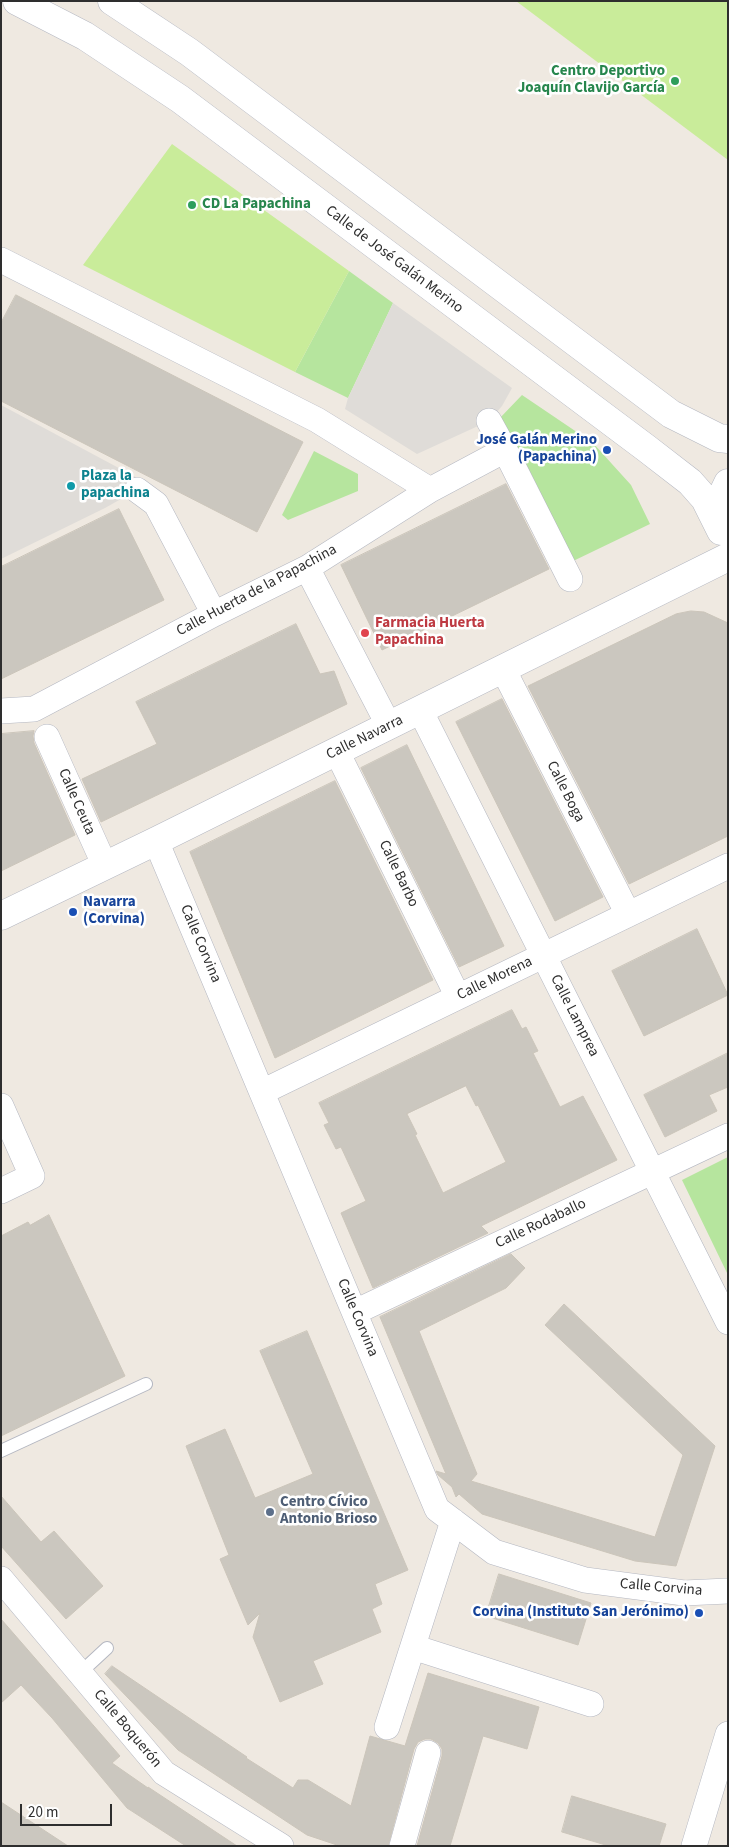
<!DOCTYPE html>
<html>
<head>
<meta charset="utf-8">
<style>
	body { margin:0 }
	#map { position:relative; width:729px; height:1847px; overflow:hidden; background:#efe9e1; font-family:"Source Sans 3",sans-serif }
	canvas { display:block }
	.frame { position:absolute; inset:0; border:2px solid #2e2e2e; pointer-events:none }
	.scale { position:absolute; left:20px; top:1804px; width:92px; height:22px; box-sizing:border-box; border:2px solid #2e2e2e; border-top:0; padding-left:6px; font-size:15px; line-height:18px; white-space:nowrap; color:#2e2e2e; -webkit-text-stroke:4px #fff; paint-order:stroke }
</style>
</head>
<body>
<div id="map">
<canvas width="729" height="1847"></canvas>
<div class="frame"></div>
<div class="scale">20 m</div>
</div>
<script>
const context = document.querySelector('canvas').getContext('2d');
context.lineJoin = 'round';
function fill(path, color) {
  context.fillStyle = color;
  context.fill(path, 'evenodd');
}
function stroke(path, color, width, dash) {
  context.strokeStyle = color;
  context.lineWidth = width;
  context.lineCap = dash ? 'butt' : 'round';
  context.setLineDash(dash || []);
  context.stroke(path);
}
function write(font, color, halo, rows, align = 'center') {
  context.font = font + ' "Source Sans 3",sans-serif';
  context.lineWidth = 5;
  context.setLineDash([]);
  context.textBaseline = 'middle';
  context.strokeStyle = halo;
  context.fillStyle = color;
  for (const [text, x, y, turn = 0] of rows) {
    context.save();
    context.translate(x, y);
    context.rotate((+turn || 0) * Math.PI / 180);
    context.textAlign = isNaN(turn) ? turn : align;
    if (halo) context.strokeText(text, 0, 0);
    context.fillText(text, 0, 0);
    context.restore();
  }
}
const green = new Path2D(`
	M349 271 393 303 348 398 295 372Z
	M522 395 593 443 631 485 650 524 569 563 498 420Z
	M314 451 358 474V491L288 520 282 515Z
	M728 1157V1275L682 1180Z`);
const pitch = new Path2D(`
	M516 1H728V160Z
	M172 144 349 271 295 372 83 265Z`);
const plaza = new Path2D(`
	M393 303 512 388 502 406 489 421 417 454 345 409 348 398Z
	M1 405 145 482 137 490 105 508 1 559Z`);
const building = new Path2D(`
	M16 295 303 442 257 532 1 401V323Z
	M506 484 549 569 382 650 341 565Z
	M119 509 164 600 1 679V567Z
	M691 611 704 612 728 623V836L629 884 528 686 676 614Z
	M296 624 320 674 334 671 347 704 101 822 82 779 157 744 136 702Z
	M502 699 603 897 555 921 456 722Z
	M34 731 33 736 34 743 75 835 1 871V734Z
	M407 745 504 946 459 967 361 768Z
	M335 781 433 980 275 1058 190 852Z
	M697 929 728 995 644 1036 612 971Z
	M512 1010 522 1029 526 1027 538 1051 533 1053 560 1107 583 1096 617 1160 481 1226 488 1233 373 1288 341 1213 366 1201 341 1147 336 1149 324 1125 329 1123 319 1103ZM466 1086 476 1106 478 1105 506 1162 443 1193 415 1135 417 1134 407 1114Z
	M728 1053V1087L709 1095 717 1111 665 1137 644 1095Z
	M49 1215 125 1376 1 1436V1236L28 1222 30 1225Z
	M511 1254 525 1268 506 1288 419 1331 477 1474 471 1481 655 1537 683 1455 545 1325 564 1304 715 1446 676 1566 635 1561 482 1514 459 1494 456 1497 452 1487 438 1475 436 1471 446 1474 380 1317Z
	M307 1331 408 1570 375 1584 382 1604 372 1609 381 1632 313 1661 323 1684 280 1702 253 1637 260 1613 248 1625 220 1559 229 1555 186 1446 225 1429 255 1498 313 1474 260 1351Z
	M1 1496 41 1542 54 1531 103 1586 66 1619 1 1546Z
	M499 1574 591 1603 578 1645 486 1616Z
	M1 1619 120 1756 112 1763 148 1788V1787L237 1846H186L127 1808 52 1718 21 1685 1 1703Z
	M112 1666 247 1757 246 1758 293 1788 298 1780H308L351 1806 370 1736 405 1746 428 1673 539 1707 527 1749 483 1736 450 1846H417L442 1756V1749L438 1743 431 1739H425L418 1742 414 1749 388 1846H340L307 1835 178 1750 105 1674Z
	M572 1796 666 1824 659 1846H609L562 1832Z
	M1 1802 68 1846H1Z`);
const lane = new Path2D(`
	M1 1451 146 1384
	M80 1673 107 1648`);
const street = new Path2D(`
	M1 260 317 420 430 490
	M489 421 505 450 570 579
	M137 490 156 504 214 614
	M307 568 389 726
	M503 669 628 914
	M420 710 728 1322
	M1 711 34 709 214 614 307 568 430 490 505 450
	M47 737 105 866
	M337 752 458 997
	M156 841 437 1509 494 1552 585 1580 684 1593 728 1591
	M262 1092 728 866
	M1 1106 32 1176 1 1191
	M355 1312 728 1136
	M1 1579 164 1773 281 1846
	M413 1647 591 1704
	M387 1727 453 1521
	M402 1846 428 1753
	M694 1846 728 1734`);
const secondary = new Path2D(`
	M17 1 85 36 180 99 646 448 690 482 705 499 721 531
	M112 1 189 52 671 414 719 438 728 439
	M721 529C719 514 720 497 728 483
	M1 916 156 841 728 557`);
const markers = [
	[675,81,5,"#2e9e5b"],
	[192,205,5,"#2e9e5b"],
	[607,450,5,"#1a4fb4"],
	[71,486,5,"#0f9aa8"],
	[365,633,5,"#e0444e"],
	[73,912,5,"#1a4fb4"],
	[270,1512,5,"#5c6f8a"],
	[699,1613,5,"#1a4fb4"]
];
const leisureNames = [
	["Centro Deportivo",665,72],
	["Joaquín Clavijo García",665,89],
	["CD La Papachina",202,205,"left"]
];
const streetNames = [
	["Calle de José Galán Merino",394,260,37],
	["Calle Huerta de la Papachina",257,591,-28],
	["Calle Navarra",365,738,-26],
	["Calle Boga",565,792,63],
	["Calle Ceuta",76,802,66],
	["Calle Barbo",398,874,64],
	["Calle Corvina",200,944,67],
	["Calle Morena",495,979,-26],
	["Calle Lamprea",574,1016,63],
	["Calle Rodaballo",541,1224,-25],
	["Calle Corvina",357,1318,67],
	["Calle Corvina",661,1588,5],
	["Calle Boquerón",127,1729,50]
];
const transitNames = [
	["José Galán Merino",597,441],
	["(Papachina)",597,458],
	["Navarra",83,903,"left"],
	["(Corvina)",83,920,"left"],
	["Corvina (Instituto San Jerónimo)",689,1613]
];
const cultureNames = [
	["Plaza la",81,477],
	["papachina",81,494]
];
const healthNames = [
	["Farmacia Huerta",375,624],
	["Papachina",375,641]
];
const serviceNames = [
	["Centro Cívico",280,1503],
	["Antonio Brioso",280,1520]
];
fill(green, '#b6e59e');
fill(pitch, '#c9ec9a');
fill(plaza, '#dfdcd8');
fill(building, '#cbc7bf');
stroke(building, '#cbc5ba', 1);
stroke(lane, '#b4b7c1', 14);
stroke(street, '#b4b7c1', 26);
stroke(secondary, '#b4b7c1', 29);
stroke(lane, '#fff', 12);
stroke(street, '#fff', 25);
stroke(secondary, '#fff', 28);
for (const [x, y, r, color] of markers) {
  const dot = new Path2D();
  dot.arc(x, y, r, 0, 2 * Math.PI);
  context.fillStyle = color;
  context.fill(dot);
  stroke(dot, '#fff', 2);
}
write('bold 15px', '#27864d', '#fff', leisureNames, 'right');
write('15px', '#2e2e2e', '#fff', streetNames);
write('bold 15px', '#164399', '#fff', transitNames, 'right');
write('bold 15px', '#0d838f', '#fff', cultureNames, 'left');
write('bold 15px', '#be3a42', '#fff', healthNames, 'left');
write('bold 15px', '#4e5e75', '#fff', serviceNames, 'left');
</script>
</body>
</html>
